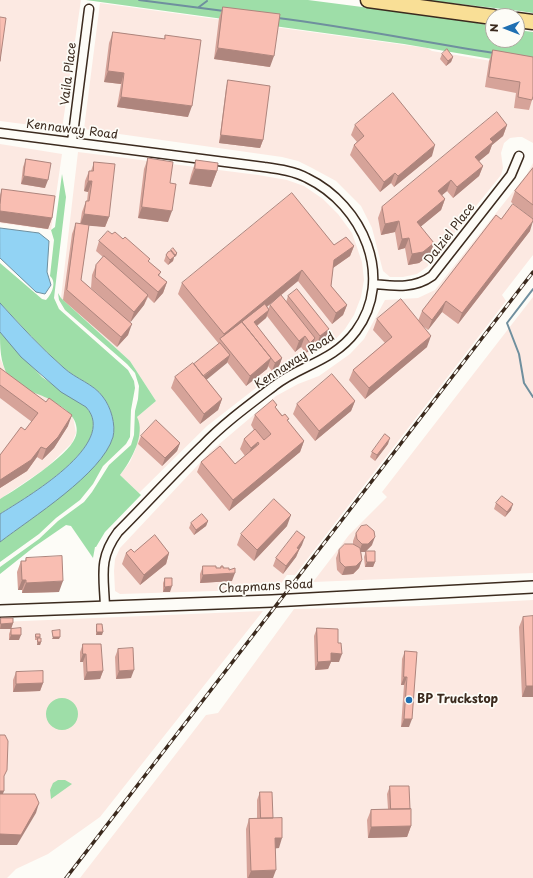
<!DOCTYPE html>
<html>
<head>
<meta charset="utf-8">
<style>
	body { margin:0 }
	#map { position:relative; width:533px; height:878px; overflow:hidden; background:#fdfcf7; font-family:"Playpen Sans",sans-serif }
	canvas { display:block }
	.north { position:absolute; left:485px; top:8px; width:40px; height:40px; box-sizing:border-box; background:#fdfcf7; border:1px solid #afa8a0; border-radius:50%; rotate:270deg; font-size:11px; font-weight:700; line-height:16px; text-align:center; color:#3b2a1e }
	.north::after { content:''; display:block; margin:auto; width:14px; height:18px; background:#1f6fb2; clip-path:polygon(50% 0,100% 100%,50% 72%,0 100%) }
</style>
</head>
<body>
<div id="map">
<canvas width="533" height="878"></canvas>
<div class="north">N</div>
</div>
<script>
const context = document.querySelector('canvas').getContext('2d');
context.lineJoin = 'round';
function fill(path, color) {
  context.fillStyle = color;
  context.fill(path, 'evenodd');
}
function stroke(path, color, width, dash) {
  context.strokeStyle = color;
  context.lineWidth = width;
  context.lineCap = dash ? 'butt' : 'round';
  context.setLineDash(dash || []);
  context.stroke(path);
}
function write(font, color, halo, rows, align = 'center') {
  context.font = font + ' "Playpen Sans",sans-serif';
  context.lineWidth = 3.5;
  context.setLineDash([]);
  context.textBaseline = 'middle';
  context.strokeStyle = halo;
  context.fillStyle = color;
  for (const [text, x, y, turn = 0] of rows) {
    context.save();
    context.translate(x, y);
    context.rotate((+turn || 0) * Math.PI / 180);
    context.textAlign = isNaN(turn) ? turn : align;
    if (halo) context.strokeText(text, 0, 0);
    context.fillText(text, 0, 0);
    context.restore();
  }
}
const built = new Path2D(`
	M0 0H81L62 129 0 121Z
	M100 3 427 48 432 51 533 68V143L522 137H518L510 138 504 143 501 153 503 168 501 175 427 267 417 274 403 277H390L383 271 372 228 361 206 336 181 312 168 298 161 282 157 84 129Z
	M0 144 62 154 51 230 0 223Z
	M78 152 258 175 287 180 304 186 323 199 338 214 352 233 362 262 364 280 361 297 354 315 345 329 333 342 317 352 270 377 207 426 139 493 120 475 130 462 136 448 137 417 156 401 130 361 61 298Z
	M533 163V255L502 295 506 301 295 575H287L277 589 120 594 115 591 114 571 115 559 120 548 211 451 276 396 298 384 319 376 350 354 364 339 385 300 418 298 435 290 527 174Z
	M533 297V573L313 582 349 535 387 497 382 492Z
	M0 358 8 377 55 402 73 417 76 433 72 443 46 468 0 499Z
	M533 600V878H80L206 715 218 713 294 609 420 606Z
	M263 611 100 817 48 854 16 869 7 878H0V622Z`);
const green = new Path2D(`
	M86 0H308L455 19 493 26V40H517V30L533 32V66L404 44Z
	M425 0H533V13L520 11Z
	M62 174 66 197 54 298 59 309 128 370 134 381 135 388 131 410 130 437 126 444 103 466 93 484 80 500 56 518 39 534 0 562V542C29 520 103 471 113 437 116 425 111 407 103 397 94 384 76 379 64 368 41 348 21 325 0 303V263L42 299 46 300C52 294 57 282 50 276L54 240 51 230 55 227Z
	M58 293 61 298 130 361 156 401 137 417C146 434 131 461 120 475L141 495 105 532 96 547H95L93 558 71 526 66 525 34 547 0 574V567L39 539 58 521 84 502 92 492 109 465 131 445 134 435 135 411 138 399 139 386 135 373 127 364 65 310 59 300Z
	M0 332 42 377 86 407C120 444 25 498 0 514V499C17 489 68 456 75 438 78 432 77 424 73 418 68 409 55 403 47 398 35 392 15 388 8 376 0 362 0 347 0 332Z
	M46 714a16 16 0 1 1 32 0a16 16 0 1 1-32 0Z
	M58 780H65L72 784 51 799 50 790 53 783Z`);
const water = new Path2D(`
	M0 228 39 233 49 241 47 272 51 285 45 294 36 292 0 258Z
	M0 303C21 326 41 348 64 368 76 379 94 384 103 397 111 407 116 425 113 437 102 474 31 518 0 542V514C25 498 120 444 86 407L61 392 21 357 0 332Z`);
const stream = new Path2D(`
	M139 0 224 11
	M199 7 207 1
	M278 18C350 27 422 42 494 53
	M533 289 507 323 519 354 524 383 533 397`);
const street = new Path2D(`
	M0 133 264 167C278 169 294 171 307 178 363 205 395 278 356 331 333 362 300 365 274 386 249 405 223 424 202 446 173 474 146 504 118 532 98 559 104 576 105 607
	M72 142 89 9
	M374 284C394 286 414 289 432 276L511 175 519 156`);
const secondary = new Path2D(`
	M0 611 272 601 533 587`);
const highway = new Path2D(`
	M368 0 493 17
	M517 20 533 22`);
const rail = new Path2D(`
	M66 878 533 272`);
const wall = new Path2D(`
	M223 7 270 67 214 59 219 18Z
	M113 32 164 39 165 35 188 117 117 107 121 84 104 82 109 43Z
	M493 50 533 57 532 100 529 110 514 108 516 93 485 87 489 61Z
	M442 54 453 57 451 62 446 66 440 59Z
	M228 80 263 140 260 148 219 143 226 88Z
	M355 125 432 156 394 187 391 183 380 192 350 155 354 145 357 142 351 135Z
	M507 125 503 136 492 145 489 153 479 161 483 166 479 176 453 198 447 191 442 195 445 199 441 210 420 227 434 243 430 254 419 263 408 265 405 248 398 250 395 232 381 235 378 218 382 207Z
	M148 158 170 183 168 222 138 218 144 169Z
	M26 159 45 188 21 184 23 167Z
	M196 160 217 171 211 187 189 184 191 175Z
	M94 162 109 217 105 227 89 225 81 280 116 310 91 288 92 275 96 265 103 257 96 251 99 241 112 234 149 262 161 272 159 276 167 282 163 293 154 303 148 297 144 305 130 322 128 335 117 347 63 300 72 234 76 223 80 224 82 212 86 201H87L88 192 84 191 85 181 89 171H91Z
	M533 168V219L511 202 515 191Z
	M2 189 52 218 48 229 0 222V195Z
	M501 219 530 231 458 324 442 312 428 330 423 326 427 347 365 399 349 380 353 370 385 343 373 330 377 319 418 321 422 311Z
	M334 245 354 246 350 256 333 268 331 286 347 305 343 315 332 324 298 281 267 307 268 309 270 305 286 302 288 296 326 337 317 344 314 341 312 349 306 353 301 347 295 352 267 316 266 318 257 326 282 358 279 366 272 371 268 366 267 369 246 386 227 362 206 379 222 399 218 410 200 424 171 388 175 377 194 364 219 344 178 294 182 283Z
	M171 250 177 253 176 256 174 257 173 261 168 265 164 261 166 255Z
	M0 368 68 426 54 448 42 460 37 457 27 471 0 488V455L25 430 32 422 0 398Z
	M355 401 351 411 315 441 293 414 297 404Z
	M276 408 304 441 300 452 229 511 197 472 201 462 235 464 245 456 240 449 244 439 254 430 251 425 255 415Z
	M141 436 180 443 177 451 162 466 138 444Z
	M388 444 375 461 370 457 372 452Z
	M496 503 511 510 505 517 494 509Z
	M208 521 206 526 194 535 189 528 191 523Z
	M287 526 254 561 237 545 241 534Z
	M356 533 372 545 365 552H361L362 560 359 568 353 574 342 575 337 570 336 558 339 550 353 544V541Z
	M302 545 299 550 296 557 283 574 273 566 276 558Z
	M366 551 375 562 373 567H365L364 557Z
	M126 553H169L166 564 140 585 122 564Z
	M26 558 59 592 22 593V590H18L17 572 21 561H25Z
	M203 566 220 568 221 566 229 570 232 581 200 583V574Z
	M165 578 170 592H163V583Z
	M523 617 533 697H522L519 627Z
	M1 618 13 623 11 629H0V622Z
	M97 624 102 635H96V627Z
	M317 628 338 643 339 662H331L328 669 315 670 314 636Z
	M11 629 19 640H9V634Z
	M36 634 40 637V638L41 642 40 645H37V640H35V636Z
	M83 644 103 671 100 679 84 680 83 662H80V652Z
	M118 649 131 678 116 679 115 657Z
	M405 651 409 727H401L404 685H401L402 659Z
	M16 672 43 683 40 691 13 692V680Z
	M390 786 410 809 411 826 407 837 368 838 367 820 371 810 388 809 387 794Z
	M260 792 273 818 279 848H275L273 878H247L246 829 249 819 257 818V800Z`);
const shadedWall = new Path2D(`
	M218 48 274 56 270 67 214 59Z
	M453 57 451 62 446 66 448 61Z
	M108 71 124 73 121 84 104 82Z
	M121 97 192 106 188 117 117 107Z
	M507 125 503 136 492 145 489 153 472 167 475 157 490 139Z
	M221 135 263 140 260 148 219 143Z
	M435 145 432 156 394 187 398 176Z
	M483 166 479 176 453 198 457 187Z
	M195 169 217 171 211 187 189 184Z
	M395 173 391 183 380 192 384 182Z
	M24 176 48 180 45 188 21 184Z
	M451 180 447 191 435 201 438 191Z
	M88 181H92L88 192 84 191Z
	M445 199 441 210 413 233 417 222Z
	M142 207 172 211 168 222 138 218Z
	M0 211 52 218 48 229 0 222Z
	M84 214 109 217 105 227 80 225Z
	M399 221 395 232 381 235 385 224Z
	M533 221 530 231 458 324 462 313Z
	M409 238 405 248 398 250 402 239Z
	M434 243 430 254 419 263 408 265 412 254Z
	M354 246 350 256 330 270 334 260Z
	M177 253 176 256 174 257 173 261 168 265 170 260Z
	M302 270 298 281 244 325 222 340 224 334Z
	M167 282 163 293 154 303 158 292Z
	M148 295 144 305 130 323 134 312Z
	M446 301 442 312 428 330 432 320Z
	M347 305 343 315 332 324 336 313Z
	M269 310 266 318 251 330 254 322Z
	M132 324 128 335 117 347 121 337Z
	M329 329 326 337 317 344 320 336Z
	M305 336 301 347 295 352 299 341Z
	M431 336 427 347 365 399 369 388Z
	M315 338 312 349 306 353 310 343Z
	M230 355 227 363 199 386 202 378Z
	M271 358 267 369 246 386 250 376Z
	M282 358 279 366 272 371 275 363Z
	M222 399 218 410 200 424 204 414Z
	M355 401 351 411 315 441 319 431Z
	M72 415 68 426 54 448 42 460 46 449Z
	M390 438 388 444 375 461 377 455Z
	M304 441 300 452 229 511 233 500Z
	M258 442 254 453 247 459 251 448Z
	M180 443 177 451 162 466 165 458Z
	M41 447 37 457 27 471 0 488V480Z
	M513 504 511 510 505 517 507 512Z
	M291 515 287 526 254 561 257 550Z
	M208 521 206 526 194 535 196 530Z
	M305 537 302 545 299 550 296 557 283 574 286 566 297 548Z
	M375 537 372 545 365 552H359L362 544Z
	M169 553 166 564 140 585 144 575Z
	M362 560 359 568 353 574 342 575 345 567Z
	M367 562H375L373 567H365Z
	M235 573 232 581 200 583 203 575Z
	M22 580H26L22 590H18Z
	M63 581 59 592 22 593 26 583Z
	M172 586 170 592H163L165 587Z
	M13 623 11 629H0L1 624Z
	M97 632H103L102 635H96Z
	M11 635H21L19 640H9Z
	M53 637H60L59 639H52Z
	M38 642H41L40 645H37Z
	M331 653 342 654 339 662H331L328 669 315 670 318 662Z
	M83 654H86L83 662H80Z
	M134 670 131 678 116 679 119 671Z
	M103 671 100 679 84 680 87 672Z
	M404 677H407L404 685H401Z
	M43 683 40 691 13 692 16 684Z
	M526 686H533V697H522Z
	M404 719H412L409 727H401Z
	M0 791H4L0 802Z
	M39 803 36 813 17 845H0V834Z
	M411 826 407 837 368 838 371 827Z
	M275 838H282L279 848 271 849Z
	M276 870 273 878H248L251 871Z`);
const building = new Path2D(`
	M223 7 280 14 274 56 218 48Z
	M0 17 6 18 0 61Z
	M113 32 165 39V35L201 40 192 106 121 97 124 73 108 71Z
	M447 49 453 57 448 61 442 54Z
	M493 50 533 57V96L532 100 518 97 520 82 489 77Z
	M228 80 270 86 263 140 221 135Z
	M393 93 435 145 398 176 395 173 384 182 354 145 364 136 355 125Z
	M497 112 507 125 490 139 493 142 475 157 483 166 457 187 451 180 438 191 445 199 417 222 434 243 423 252 412 254 409 238 402 239 399 221 385 224 382 207Z
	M148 158 173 162 170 183 176 184 172 211 142 207Z
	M26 159 51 163 48 180 24 176Z
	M196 160 218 163 217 171 195 169Z
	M94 162 115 164 109 217 84 214 86 201H89L92 181H88L89 171H93Z
	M533 168V205L515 191Z
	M2 189 55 196 52 218 0 211V205Z
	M292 193 334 245 346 237 354 246 334 260 331 286 347 305 336 313 302 270 224 334 182 283Z
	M513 204 533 219V221L462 313 446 301 432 320 422 311 496 215 501 219Z
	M76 223 89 225 81 280 132 324 121 337 67 290Z
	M108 231 112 234 115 232 123 239 125 237 150 259 148 261 161 272 158 275 167 282 158 292 99 241Z
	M173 248 177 253 175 255 171 250Z
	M171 251 175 256 170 260 166 255 168 252Z
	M104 256 148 295 134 312 95 277 96 265Z
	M297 289 329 329 320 336 288 296Z
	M281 295 315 338 310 343 305 336 299 341 270 305Z
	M401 299 431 336 369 388 353 370 392 337 377 319Z
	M265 304 269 310 254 322 282 358 275 363 242 322Z
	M242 322 271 358 250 376 220 339Z
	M220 343 230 355 203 376 194 364Z
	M193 363 222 399 204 414 175 377Z
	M0 368 46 402 49 398 72 415 58 437 46 449 41 447 31 460 0 480V455L21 427 25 430 38 413 0 385Z
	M332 374 355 401 319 431 297 404Z
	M273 400 277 405 275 407 282 416 285 414 289 419 287 420 304 441 233 500 201 462 220 446 235 464 259 444 258 442 251 448 244 439 255 429 264 440 271 434 255 415Z
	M156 420 180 443 165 458 141 436Z
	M385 434 390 438 377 455 372 452Z
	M502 496 513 504 507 512 496 503Z
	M274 499 291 515 257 550 241 534Z
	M202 514 208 521 196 530 191 523Z
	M367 525 374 531 375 537 368 544H362L357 539 356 533 361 526Z
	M297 531 305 537 297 548 299 549 286 566 276 558Z
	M155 535 169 553 144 575 126 553 131 549 134 552Z
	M345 544H353L360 548 362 560 356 566 345 567 340 562 339 550Z
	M366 551H375V562H367Z
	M62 556 63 581 26 583V580H22L21 561H26V558Z
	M203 566H216V568H221V566H223V568H229V570L235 568V573L203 575Z
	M165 578H172V586L165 587Z
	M533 616V686H526L523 617Z
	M1 618H13V623L1 624Z
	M97 624H102L103 632H97Z
	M21 628V635H11V629Z
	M317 628 338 629V643H341L342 654 331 653V661L318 662Z
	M60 630V637H53L52 631Z
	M36 634H40V637H36Z
	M38 638H41V642H38Z
	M83 644H101L103 671 87 672 86 654H83Z
	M133 648 134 670 119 671 118 649Z
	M405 651 417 652 412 719H404L407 677H404Z
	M43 671V683L16 684V672Z
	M0 735H5L8 741 7 770 4 776V791H0Z
	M390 786H409L410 809H391Z
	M260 792H272L273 818H261Z
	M0 794H35L39 803 21 835 0 834Z
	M411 809V826L371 827V810Z
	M282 818V838H275L276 870 251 871 249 819Z`);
const markers = [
	[409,700,4,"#1f6fb2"]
];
const streetNames = [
	["Vaila Place",69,74,-83],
	["Kennaway Road",72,130,7],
	["Dalziel Place",450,234,-52],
	["Kennaway Road",295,361,-33],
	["Chapmans Road",266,587,-3]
];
const poiNames = [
	["BP Truckstop",417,700]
];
fill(built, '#fce9e2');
fill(green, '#9edea8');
fill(water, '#92d3f4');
stroke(water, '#6f8f9e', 1);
stroke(stream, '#6f8f9e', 2);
stroke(street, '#3b2a1e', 11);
stroke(secondary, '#3b2a1e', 14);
stroke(highway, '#3b2a1e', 17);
stroke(street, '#fdfcf7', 8);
stroke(secondary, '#fdfcf7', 11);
stroke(highway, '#f9df96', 14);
stroke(rail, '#3b2a1e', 3.5);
stroke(rail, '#fdfcf7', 2, [6]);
fill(wall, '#d6a399');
fill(shadedWall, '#ae857d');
fill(building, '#f9beb2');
stroke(building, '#ae857d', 1);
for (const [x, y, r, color] of markers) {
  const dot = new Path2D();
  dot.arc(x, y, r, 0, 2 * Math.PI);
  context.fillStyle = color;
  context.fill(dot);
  stroke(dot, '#fdfcf7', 1.5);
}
write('12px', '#3b2a1e', '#fdfcf7', streetNames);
write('bold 12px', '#3b2a1e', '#fdfcf7', poiNames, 'left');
</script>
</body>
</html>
